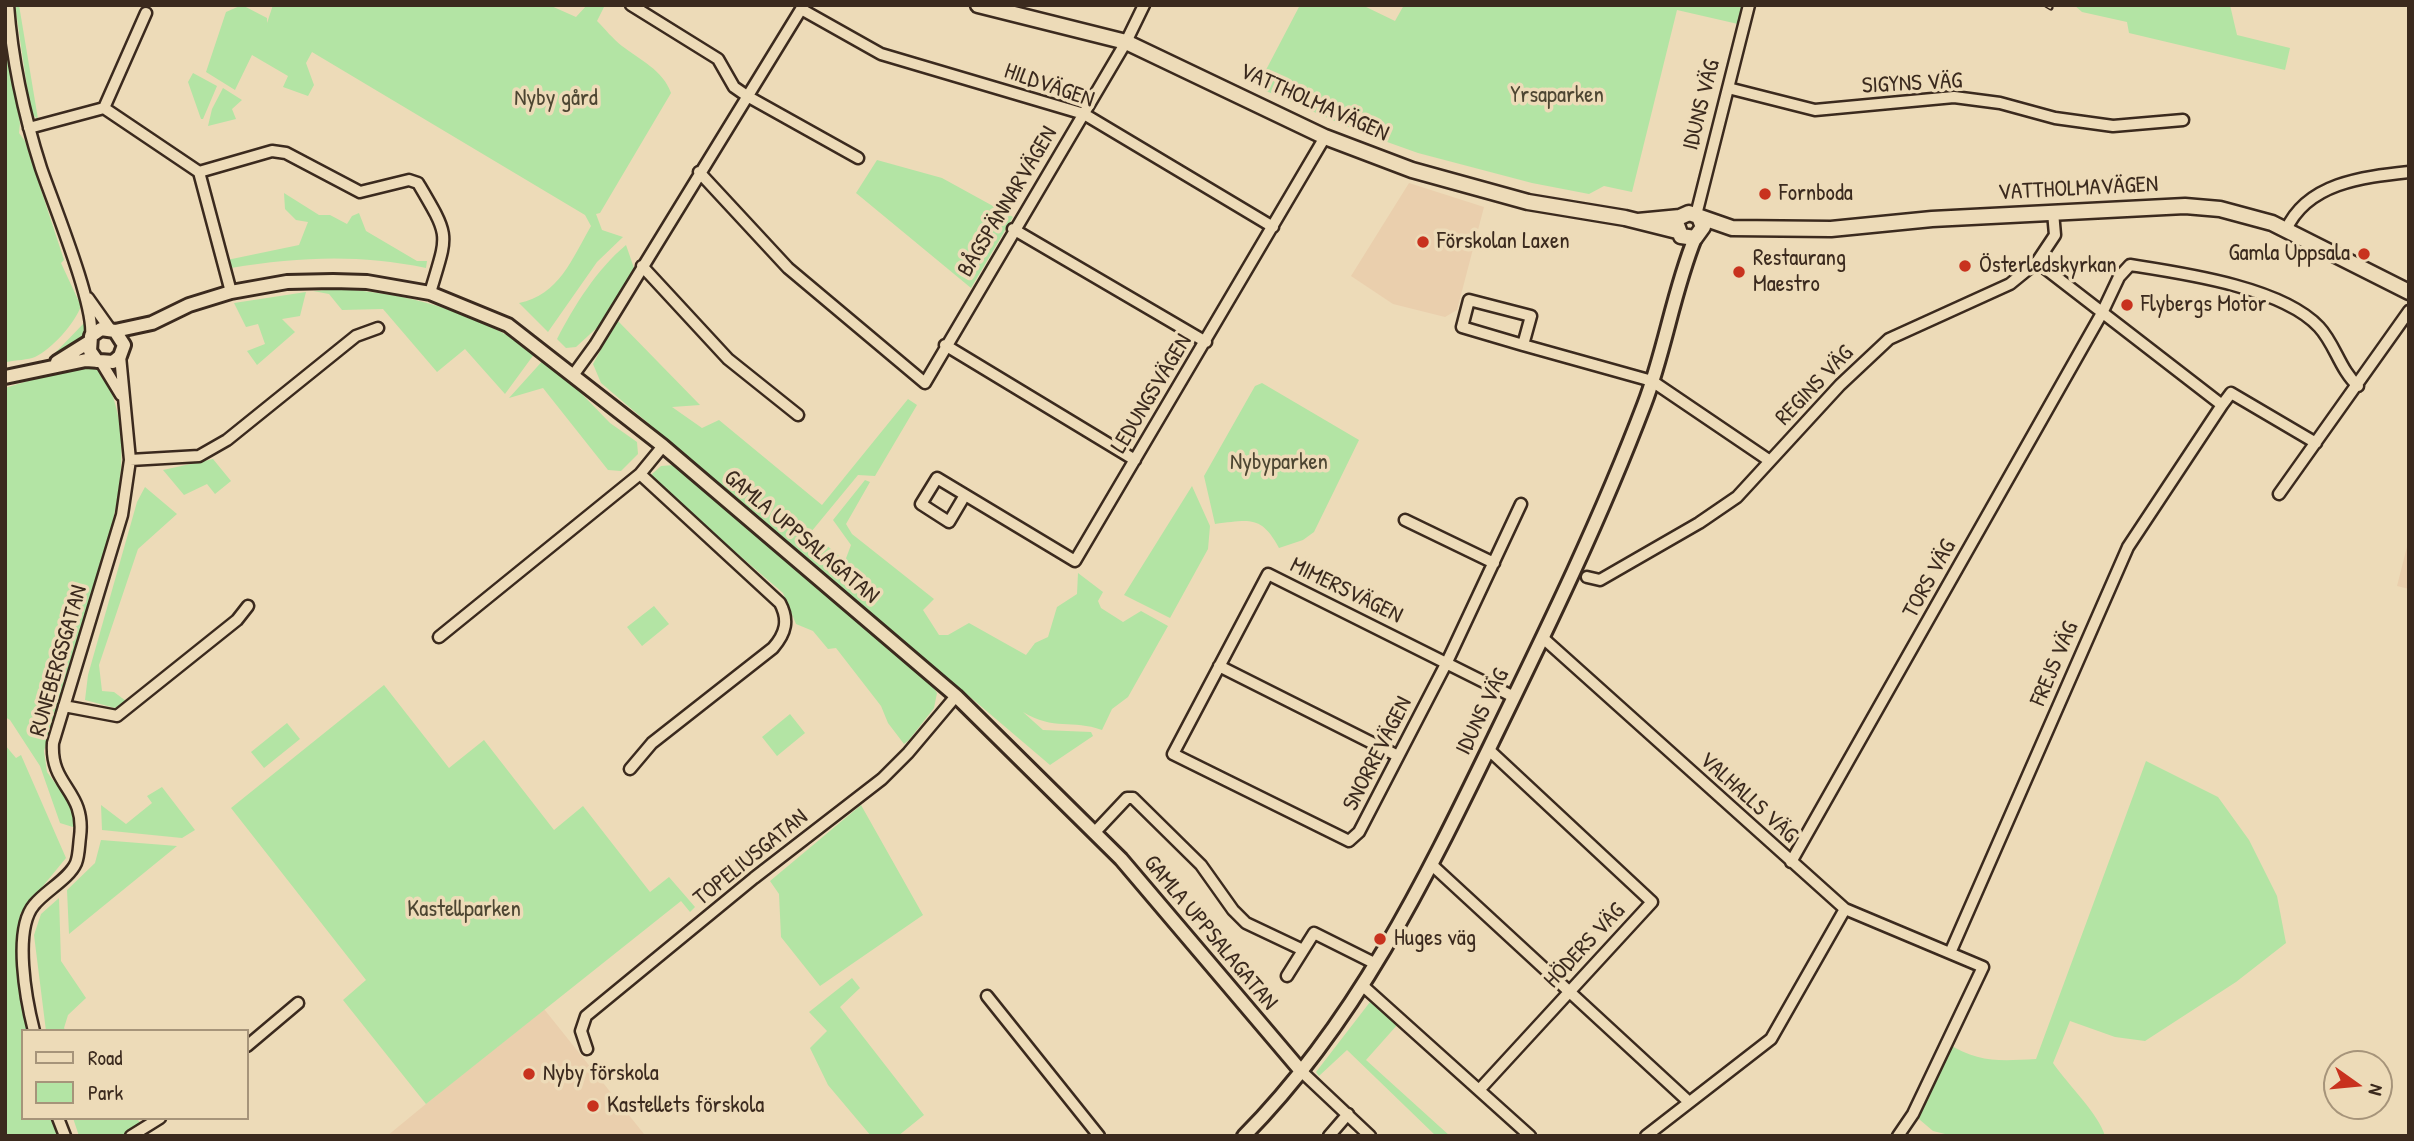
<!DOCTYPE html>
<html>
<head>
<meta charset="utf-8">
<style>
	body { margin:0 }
	#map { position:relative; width:2414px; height:1141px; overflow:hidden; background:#eddbb8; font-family:"Patrick Hand",sans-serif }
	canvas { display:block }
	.frame { position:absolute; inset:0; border:7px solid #3b2a1e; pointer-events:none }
	.legend { position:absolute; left:21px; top:1029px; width:228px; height:91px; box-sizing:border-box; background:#eddbb8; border:2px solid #a6947a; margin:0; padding:9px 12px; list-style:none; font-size:21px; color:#3b2a1e }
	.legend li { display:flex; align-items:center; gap:14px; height:35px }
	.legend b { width:35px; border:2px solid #a6947a }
	.north { position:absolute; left:2323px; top:1050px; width:70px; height:70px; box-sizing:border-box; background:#eddbb8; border:2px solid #a6947a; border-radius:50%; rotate:105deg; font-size:19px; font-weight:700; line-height:28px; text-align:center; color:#3b2a1e }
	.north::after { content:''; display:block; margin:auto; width:24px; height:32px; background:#c8321e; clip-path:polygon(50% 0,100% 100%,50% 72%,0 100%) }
</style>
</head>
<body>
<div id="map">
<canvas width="2414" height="1141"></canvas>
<div class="frame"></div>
<ul class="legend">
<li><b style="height:9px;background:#eddbb8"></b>Road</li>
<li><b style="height:19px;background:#b3e4a4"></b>Park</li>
</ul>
<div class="north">N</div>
</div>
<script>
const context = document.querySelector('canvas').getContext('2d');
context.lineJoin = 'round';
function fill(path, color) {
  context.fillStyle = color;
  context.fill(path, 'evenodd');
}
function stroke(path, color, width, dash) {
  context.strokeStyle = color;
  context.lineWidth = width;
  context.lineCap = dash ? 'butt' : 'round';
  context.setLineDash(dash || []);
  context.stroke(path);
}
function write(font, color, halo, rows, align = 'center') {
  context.font = font + ' "Patrick Hand",sans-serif';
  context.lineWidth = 7;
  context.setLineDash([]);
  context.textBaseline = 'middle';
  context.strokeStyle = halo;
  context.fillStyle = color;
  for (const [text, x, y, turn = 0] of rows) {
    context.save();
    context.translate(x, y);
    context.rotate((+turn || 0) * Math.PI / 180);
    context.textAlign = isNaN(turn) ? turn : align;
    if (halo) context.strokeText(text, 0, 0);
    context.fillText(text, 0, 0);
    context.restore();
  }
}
const built = new Path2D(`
	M1409 183 1484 207 1457 310 1445 317 1393 304 1351 276Z
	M2409 539V589L2397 586Z
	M544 1009 644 1134 387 1136 449 1085Z`);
const green = new Path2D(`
	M15 5H19L38 119 31 114Z
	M242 5 267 18V23L273 5H549L576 17 587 5 604 7 597 21C605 29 613 39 622 46 640 60 663 70 671 93L600 213 596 214 602 230 623 237 597 262 548 332 519 303C559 295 572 259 591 226L585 215 312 52 306 63 314 85 308 96 283 87 288 76 252 55 235 90 206 72 226 12Z
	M1300 5H1362L1395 21 1404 5H1743L1738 24 1677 10 1632 192 1604 186 1589 194 1532 183 1418 153 1362 133 1257 87Z
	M2074 5H2230L2237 35 2290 48 2285 70 2129 33 2127 22 2082 12Z
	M5 42 20 123 19 133 25 141 64 260 61 263 81 306C75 323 52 349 35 357 28 360 16 360 7 362Z
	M193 73 217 86 203 119H201L188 82Z
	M223 88 242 100 232 109 236 119 208 126 212 109Z
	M877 160 942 178 1013 217 971 288 856 193Z
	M284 193 319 215H330L347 224 352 216 359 213 366 231 417 261H427L426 268C357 254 300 257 231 268L227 260 299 245 308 222 296 220 285 209Z
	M626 245 634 268 600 325 576 347 566 348 557 339C574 306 597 269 626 245Z
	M339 289C408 293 478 312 535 353L505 394 465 349 437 372 383 309 342 310 329 294 313 291Z
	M306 292 300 316 282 319 295 332 257 365 247 351 265 344 258 324 246 327 234 303Z
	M617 320 700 405 672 407 702 428 719 420 822 505 908 399 917 405 875 476 858 475 811 532 845 561 851 545 833 520 865 480 870 482 846 524 852 534 934 599 923 610 939 635H948L969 623 1026 655 1035 643 1048 637 1057 607 1077 594 1078 573 1103 592 1098 601 1101 608 1123 622 1141 611 1168 626 1128 697 1112 709 1102 730C1072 719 1054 731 1023 712L1043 730 1091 732 1093 736 1050 765 601 383 593 364Z
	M86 321C89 344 72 348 53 355Z
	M546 357 610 423 637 442 638 454 621 471 608 470 543 388 509 398Z
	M80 365 99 367C147 444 107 545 83 624 70 666 57 709 44 751L47 772 75 810 76 828 60 823 40 766 10 720 5 717V388Z
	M1262 383 1359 440 1314 532 1303 540 1279 548C1261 515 1250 520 1215 524L1204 476 1255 386Z
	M213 459 231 481 215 494 207 484 184 495 163 470Z
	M674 465 933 687 937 693 934 708 909 740 904 744 888 723 881 706 836 648 828 649 813 631 796 624 783 593 654 482 652 474 661 466Z
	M1192 486 1210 526 1208 549 1170 618 1124 595Z
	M145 487 177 514 138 549 99 665 102 691 114 692 126 701 115 708 85 700 88 675 137 502Z
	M654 606 669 624 642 646 627 627Z
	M384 685 449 768 484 740 554 830 583 806 650 892 669 877 695 907 690 912 681 901 426 1104 343 1000 366 980 231 808Z
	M790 714 805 733 777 756 762 737Z
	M287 723 300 739 264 768 251 752Z
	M5 745 16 758 21 755 66 858 20 914 19 982 29 1031H23V1118H52L58 1136H5Z
	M2146 761 2218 797 2249 840 2277 896 2286 943 2236 982 2145 1041 2115 1037 2070 1021 2053 1063C2068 1085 2099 1114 2105 1136H1953L1933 1131 1913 1114 1947 1043C1978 1063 2000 1061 2036 1059Z
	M162 787 195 830 182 838 102 830 101 805 126 824 152 803 147 796Z
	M861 805 923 915 820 986 781 937 779 894 770 881Z
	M101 840 177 846 69 934 67 890 95 863Z
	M59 898 61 961 86 998 68 1015 64 1028 66 1031H46L34 935 41 914Z
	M852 978 860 988 840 1007 924 1115 898 1136H871L828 1085 810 1048 827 1031 809 1012Z
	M1370 1002 1398 1024 1366 1060 1450 1136H1436L1347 1050 1319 1076 1316 1072Z
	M73 1118H136L141 1123 122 1136H79Z`);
const minor = new Path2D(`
	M8 5C12 60 24 115 41 168 53 203 95 305 91 336
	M631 5 718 59 734 87 747 96 858 158
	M801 9 881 54 1084 114 1273 227
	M1728 88 1815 110 1954 97 2000 103 2055 118 2113 126 2183 120
	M104 108 146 13
	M29 128 104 108 199 172 231 292
	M199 172 272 151 286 153 360 192 409 180 418 183C451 239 448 232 430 293
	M699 172 788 268 925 383 1126 42 1144 5
	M1696 215 1749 5
	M1013 229 1206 342
	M2286 230C2307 183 2362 177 2409 172
	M2037 262 2222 405 2231 393 2316 443
	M642 266 728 359 798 415
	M88 298 110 329
	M945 345 1135 460
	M1523 345 1462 327 1469 300 1531 316 1523 345 1652 381 1770 461
	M101 362 121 395
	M574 374 595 345 803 6
	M130 460 199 456 227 440 356 336 378 328
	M2279 494 2409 311
	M965 495 949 522 921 504 937 478 1075 561 1325 137
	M1405 520 1494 563
	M1587 577 1600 580 1699 523 1737 497 1840 385 1889 339 2010 284 2037 262 2055 235 2053 212
	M439 637 640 474 663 446
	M1543 638 1845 909 1983 967 1913 1114 1898 1136
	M1219 666 1398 756
	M1514 697 1268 574 1173 754 1349 841 1359 832 1447 662 1521 504
	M64 706 117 716 237 620 248 606
	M630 769 652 743 773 648C786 633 789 620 780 603L640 474
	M1095 832 1127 798H1133L1201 865 1233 910 1246 923 1303 950
	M1791 862 2102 313 2119 277 2130 265C2181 273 2282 287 2319 327 2335 344 2340 370 2358 386
	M1432 865 1689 1102
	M1950 953 2128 547 2222 405
	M1287 976 1314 933 1376 964
	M1362 985 1530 1136
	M987 996 1099 1136
	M34 1031C26 1000 13 930 34 905 45 891 69 879 76 863 79 856 79 844 80 837 86 790 50 787 53 743L122 515 130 460 120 356
	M247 1046 298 1003
	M587 1049 581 1031 586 1016 754 878 882 779 908 753 956 696
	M1301 1071 1370 1136
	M1480 1089 1652 902 1489 750
	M58 1118 65 1136
	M131 1136 160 1118
	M1329 1136 1348 1114
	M1646 1136 1771 1039 1845 909`);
const tertiary = new Path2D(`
	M115 331 152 323 189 305 231 292 287 282 333 281 367 282 430 293 508 325 663 446 956 696 1121 859 1301 1071
	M57 362 89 342
	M5 377 86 360 113 362 120 356 124 345 115 331 101 329 91 336 90 351 97 361
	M1244 1136C1357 1022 1427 876 1496 734 1549 625 1601 518 1644 405 1665 351 1673 292 1695 238`);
const secondary = new Path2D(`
	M978 5 1126 42 1325 137 1412 170 1528 202 1625 218 1677 231
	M1638 221 1680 217 1689 213 1732 228 1831 229 1932 219 2185 206 2220 209 2272 223 2409 292
	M1677 225 1681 236 1695 238 1703 227 1699 217`);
const rail = new Path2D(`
	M2046 5 2051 8`);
const markers = [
	[1765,194,7,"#c8321e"],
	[1423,242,7,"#c8321e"],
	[2364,254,7,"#c8321e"],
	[1965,266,7,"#c8321e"],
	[1739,272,7,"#c8321e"],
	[2127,305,7,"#c8321e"],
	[1380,939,7,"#c8321e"],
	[529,1074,7,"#c8321e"],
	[593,1106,7,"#c8321e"]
];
const streetNames = [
	["SIGYNS VÄG",1912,84,-3],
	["HILDVÄGEN",1049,86,19],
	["VATTHOLMAVÄGEN",1314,103,24],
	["IDUNS VÄG",1702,105,-76],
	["VATTHOLMAVÄGEN",2078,189,-3],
	["BÅGSPÄNNARVÄGEN",1008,202,-59],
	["REGINS VÄG",1815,386,-46],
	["LEDUNGSVÄGEN",1152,394,-59],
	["GAMLA UPPSALAGATAN",801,537,40],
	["TORS VÄG",1930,579,-61],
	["MIMERSVÄGEN",1346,591,26],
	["RUNEBERGSGATAN",59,661,-74],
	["FREJS VÄG",2055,664,-67],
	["IDUNS VÄG",1483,712,-64],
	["SNORREVÄGEN",1378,754,-63],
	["VALHALLS VÄG",1748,798,42],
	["TOPELIUSGATAN",751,858,-39],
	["GAMLA UPPSALAGATAN",1210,933,50],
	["HÖDERS VÄG",1585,946,-47]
];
const parkNames = [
	["Yrsaparken",1557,96],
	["Nyby gård",556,99],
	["Nybyparken",1279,463],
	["Kastellparken",464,910]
];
const poiNames = [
	["Fornboda",1779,194],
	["Förskolan Laxen",1437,242],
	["Gamla Uppsala",2350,254,"right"],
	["Restaurang",1753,259],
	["Maestro",1753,285],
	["Österledskyrkan",1979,266],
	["Flybergs Motor",2141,305],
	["Huges väg",1394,939],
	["Nyby förskola",543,1074],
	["Kastellets förskola",607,1106]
];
fill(built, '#eacfad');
fill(green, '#b3e4a4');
stroke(minor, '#3b2a1e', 15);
stroke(tertiary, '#3b2a1e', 18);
stroke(secondary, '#3b2a1e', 19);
stroke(minor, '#eddbb8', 10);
stroke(tertiary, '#eddbb8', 12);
stroke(secondary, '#eddbb8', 14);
stroke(rail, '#3b2a1e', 5);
stroke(rail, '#eddbb8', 2.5, [8]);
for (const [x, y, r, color] of markers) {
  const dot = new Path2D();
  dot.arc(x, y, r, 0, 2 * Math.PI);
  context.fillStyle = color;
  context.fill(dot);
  stroke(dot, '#eddbb8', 2.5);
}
write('23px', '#3b2a1e', '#eddbb8', streetNames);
write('23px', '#4d4632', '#eddbb8', parkNames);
write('23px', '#3b2a1e', '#eddbb8', poiNames, 'left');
</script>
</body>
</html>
